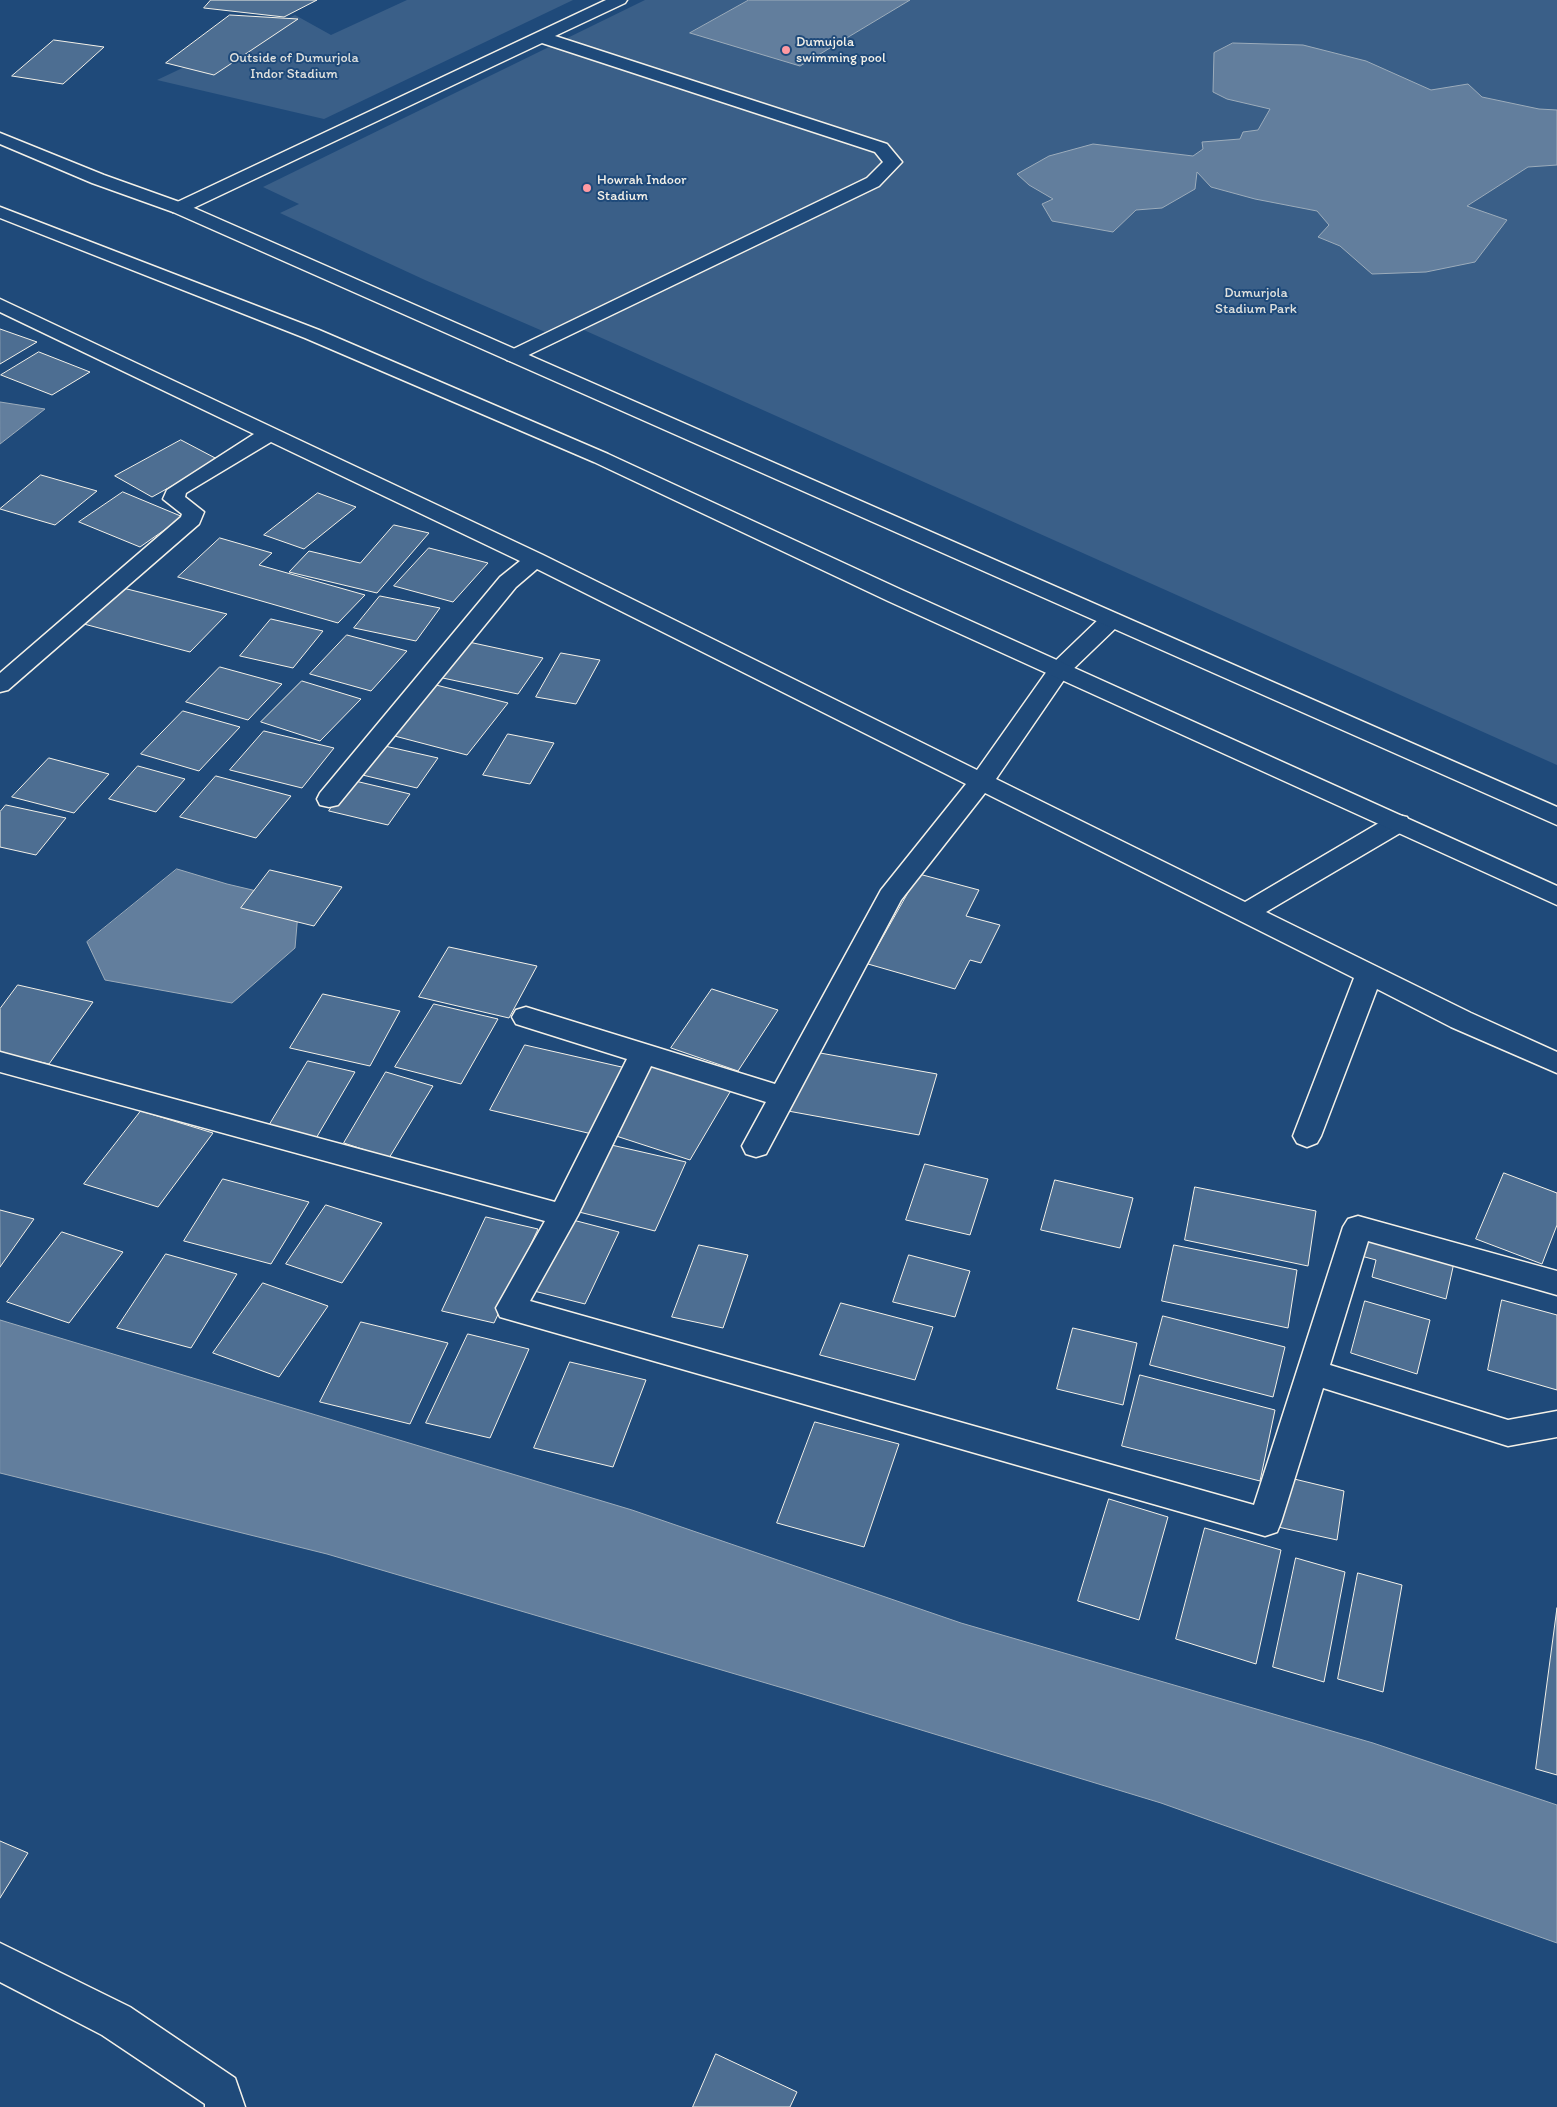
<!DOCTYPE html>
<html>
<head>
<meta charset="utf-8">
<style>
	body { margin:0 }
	canvas { display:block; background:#1f4a7a }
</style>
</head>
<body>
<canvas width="1557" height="2107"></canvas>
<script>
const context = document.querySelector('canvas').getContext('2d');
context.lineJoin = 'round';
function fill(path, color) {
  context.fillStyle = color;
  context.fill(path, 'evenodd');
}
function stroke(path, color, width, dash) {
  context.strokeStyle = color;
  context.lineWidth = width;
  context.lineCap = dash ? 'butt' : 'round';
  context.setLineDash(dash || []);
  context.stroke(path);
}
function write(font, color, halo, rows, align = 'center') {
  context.font = font + ' Itim,sans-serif';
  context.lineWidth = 4;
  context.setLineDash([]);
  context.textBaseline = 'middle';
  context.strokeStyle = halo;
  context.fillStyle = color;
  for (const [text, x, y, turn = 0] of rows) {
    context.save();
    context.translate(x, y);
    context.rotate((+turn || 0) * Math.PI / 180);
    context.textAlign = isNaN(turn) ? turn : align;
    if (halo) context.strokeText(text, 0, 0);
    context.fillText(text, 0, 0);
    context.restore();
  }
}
const green = new Path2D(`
	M407 0H573L324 119 157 80 295 15 331 35Z
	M645 0H1557V765L566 322 545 332 425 280 280 213 299 204 263 187Z`);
const water = new Path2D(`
	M749 0H910L800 66 690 33Z
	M1233 43 1303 45 1366 61 1431 90 1468 84 1482 97 1539 109 1557 110V165L1528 167 1467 206 1507 220 1475 262 1426 272 1372 274 1340 246 1318 237 1329 225 1317 211 1255 199 1211 187 1197 172 1195 189 1162 208 1136 210 1113 232 1052 221 1042 204 1053 199 1029 185 1017 174 1049 156 1093 144 1193 156 1203 149 1202 142 1240 139 1243 132 1258 130 1270 109 1227 99 1213 92 1214 53Z
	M0 402 45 409 0 444Z
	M177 869 227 884 299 901 295 948 232 1003 105 980 87 942Z
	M0 1320 632 1510 961 1623 1373 1743 1557 1805V1943L1161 1803 793 1691 327 1554 0 1473Z`);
const building = new Path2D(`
	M211 0H317L284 17 204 8Z
	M230 15 298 19 214 75 166 63Z
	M54 40 104 47 63 84 12 76Z
	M0 329 37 342 0 364Z
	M39 352 90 372 52 395 1 375Z
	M181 440 219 460 152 497 115 476Z
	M41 475 97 491 55 525 0 509Z
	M123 492 183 517 140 547 79 522Z
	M318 493 356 507 304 549 264 535Z
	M394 525 429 533 377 593 289 572 309 551 360 563Z
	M220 538 272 553 259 565 365 595 338 623 178 577Z
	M429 548 488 563 453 602 394 586Z
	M119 587 227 614 190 652 80 623Z
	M380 596 440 608 416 641 354 628Z
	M271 619 323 631 293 668 240 656Z
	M347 635 407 651 371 691 310 674Z
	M464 641 543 658 518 694 438 677Z
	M561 653 600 660 576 704 536 697Z
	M220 667 282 684 248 720 186 702Z
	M302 681 361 699 320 741 261 722Z
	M428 683 508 703 467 755 387 734Z
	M183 711 240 727 199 771 141 754Z
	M264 731 334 748 302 788 230 770Z
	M508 734 554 743 530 784 483 775Z
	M376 744 438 758 417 788 354 773Z
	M49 758 109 774 74 813 12 797Z
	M138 766 185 779 156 812 109 799Z
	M216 776 291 796 256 838 180 817Z
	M351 780 410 794 388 825 329 811Z
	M6 805 66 818 36 855 0 847V812Z
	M270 870 342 887 314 926 241 908Z
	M919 874 979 890 966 916 1000 925 981 963 970 960 955 989 868 964Z
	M449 947 537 966 509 1018 419 997Z
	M18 985 93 1002 49 1064 0 1053V1009Z
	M712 989 778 1010 738 1071 671 1048Z
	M323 994 400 1011 370 1066 290 1048Z
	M434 1004 498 1019 461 1084 395 1067Z
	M525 1045 626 1068 592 1134 490 1110Z
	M809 1051 937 1074 919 1135 788 1111Z
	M308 1061 355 1072 315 1140 267 1129Z
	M655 1062 733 1087 690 1160 610 1134Z
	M386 1072 433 1086 389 1158 344 1143Z
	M141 1111 213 1133 158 1207 84 1184Z
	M607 1144 686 1162 655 1231 575 1211Z
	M925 1164 988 1179 970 1235 906 1220Z
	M1504 1173 1557 1193V1225L1542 1264 1476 1239Z
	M223 1179 309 1202 271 1264 184 1241Z
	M1055 1180 1133 1198 1120 1248 1041 1230Z
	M1195 1187 1316 1211 1308 1266 1185 1240Z
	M326 1205 382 1223 342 1283 286 1264Z
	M0 1210 34 1219 0 1267Z
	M486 1217 538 1229 494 1323 442 1311Z
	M569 1219 619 1232 585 1304 534 1291Z
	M1360 1231 1455 1258 1446 1299 1372 1277 1376 1260 1354 1254Z
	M62 1232 123 1252 69 1323 7 1302Z
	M699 1245 748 1255 723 1328 672 1317Z
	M1174 1245 1297 1270 1288 1328 1162 1301Z
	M166 1254 237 1274 191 1348 117 1328Z
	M909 1255 970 1271 955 1317 893 1302Z
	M263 1283 328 1306 279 1377 213 1353Z
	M1502 1300 1557 1315V1390L1488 1370Z
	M1365 1301 1430 1320 1417 1374 1351 1353Z
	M841 1303 933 1327 915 1380 820 1355Z
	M1163 1316 1285 1347 1273 1397 1150 1365Z
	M361 1322 448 1343 410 1424 320 1402Z
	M1073 1328 1137 1343 1123 1405 1057 1389Z
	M468 1334 529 1349 490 1438 426 1423Z
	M570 1362 646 1380 613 1467 534 1448Z
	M1140 1375 1275 1410 1260 1481 1122 1446Z
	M815 1422 899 1444 864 1547 777 1523Z
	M1286 1477 1344 1491 1337 1540 1278 1527Z
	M1109 1499 1168 1517 1139 1620 1078 1601Z
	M1205 1528 1281 1550 1256 1664 1176 1639Z
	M1296 1558 1345 1572 1324 1682 1273 1667Z
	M1358 1573 1402 1585 1383 1692 1338 1679Z
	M1557 1608V1775L1536 1769Z
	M0 1841 28 1853 0 1898Z
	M716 2054 797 2092 790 2107H693Z`);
const minor = new Path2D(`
	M606 0H627L625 3 555 36 887 144 902 162 879 186 514 362 507 360 504 356 507 352 867 178 883 162 875 152 542 43 185 212H173L170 208 173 204Z
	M0 299 543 555 977 770 1052 664 1103 615 1111 613 1119 615 1122 620 1119 625 1068 674 996 779 1245 902 1389 817 1398 815 1407 817 1410 823 1407 829 1266 912 1471 1013 1557 1052V1073L1451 1027 1377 989 1321 1136 1317 1143 1307 1147 1297 1143 1293 1136 1354 978 985 793 901 900 766 1154 756 1157 746 1154 742 1146 766 1102 651 1066 578 1215 530 1301 1254 1505 1343 1227 1348 1219 1358 1216 1557 1271V1295L1368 1241 1330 1365 1508 1420 1557 1411V1437L1508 1446 1323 1388 1281 1522 1277 1532 1265 1536 500 1317 496 1308 545 1221 0 1072V1052L555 1202 627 1059 516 1024 512 1017 516 1010 526 1007 775 1084 881 890 966 784 537 569 516 587 338 805 329 807 320 805 317 799 320 793 500 577 520 561 271 442 186 493 185 497 204 512 199 524 8 690 0 692V673L181 517 182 514 163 499 167 490 254 434 0 312Z
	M0 1943 130 2007 235 2078 245 2107H205V2104L102 2035 0 1982Z`);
const major = new Path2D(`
	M0 133 104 175 185 204 1557 807V825L173 212 92 183 0 144Z
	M0 207 319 330 608 454 904 591 1557 886V905L888 601 594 462 305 338 0 218Z`);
const markers = [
	[786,50,5,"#ff9aa2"],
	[587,188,5,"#ff9aa2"]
];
const farPoinames = [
	["Dumujola",796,42],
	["swimming pool",796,58],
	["Howrah Indoor",597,180],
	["Stadium",597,196]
];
const farParknames = [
	["Outside of Dumurjola",294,58],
	["Indor Stadium",294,74],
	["Dumurjola",1256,293],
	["Stadium Park",1256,309]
];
fill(green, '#3a5f88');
fill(water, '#627e9d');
stroke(water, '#9cacbb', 1);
fill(building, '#4d6e92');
stroke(building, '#f4f1e8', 1);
stroke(minor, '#f4f1e8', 3);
stroke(major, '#f4f1e8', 3);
fill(minor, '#1f4a7a');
fill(major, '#1f4a7a');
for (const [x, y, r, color] of markers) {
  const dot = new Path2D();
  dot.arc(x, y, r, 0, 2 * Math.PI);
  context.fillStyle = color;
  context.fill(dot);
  stroke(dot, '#1f4a7a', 2);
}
write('14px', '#f4f1e8', '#1f4a7a', farPoinames, 'left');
write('14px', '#e1e2de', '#1f4a7a', farParknames);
</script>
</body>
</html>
